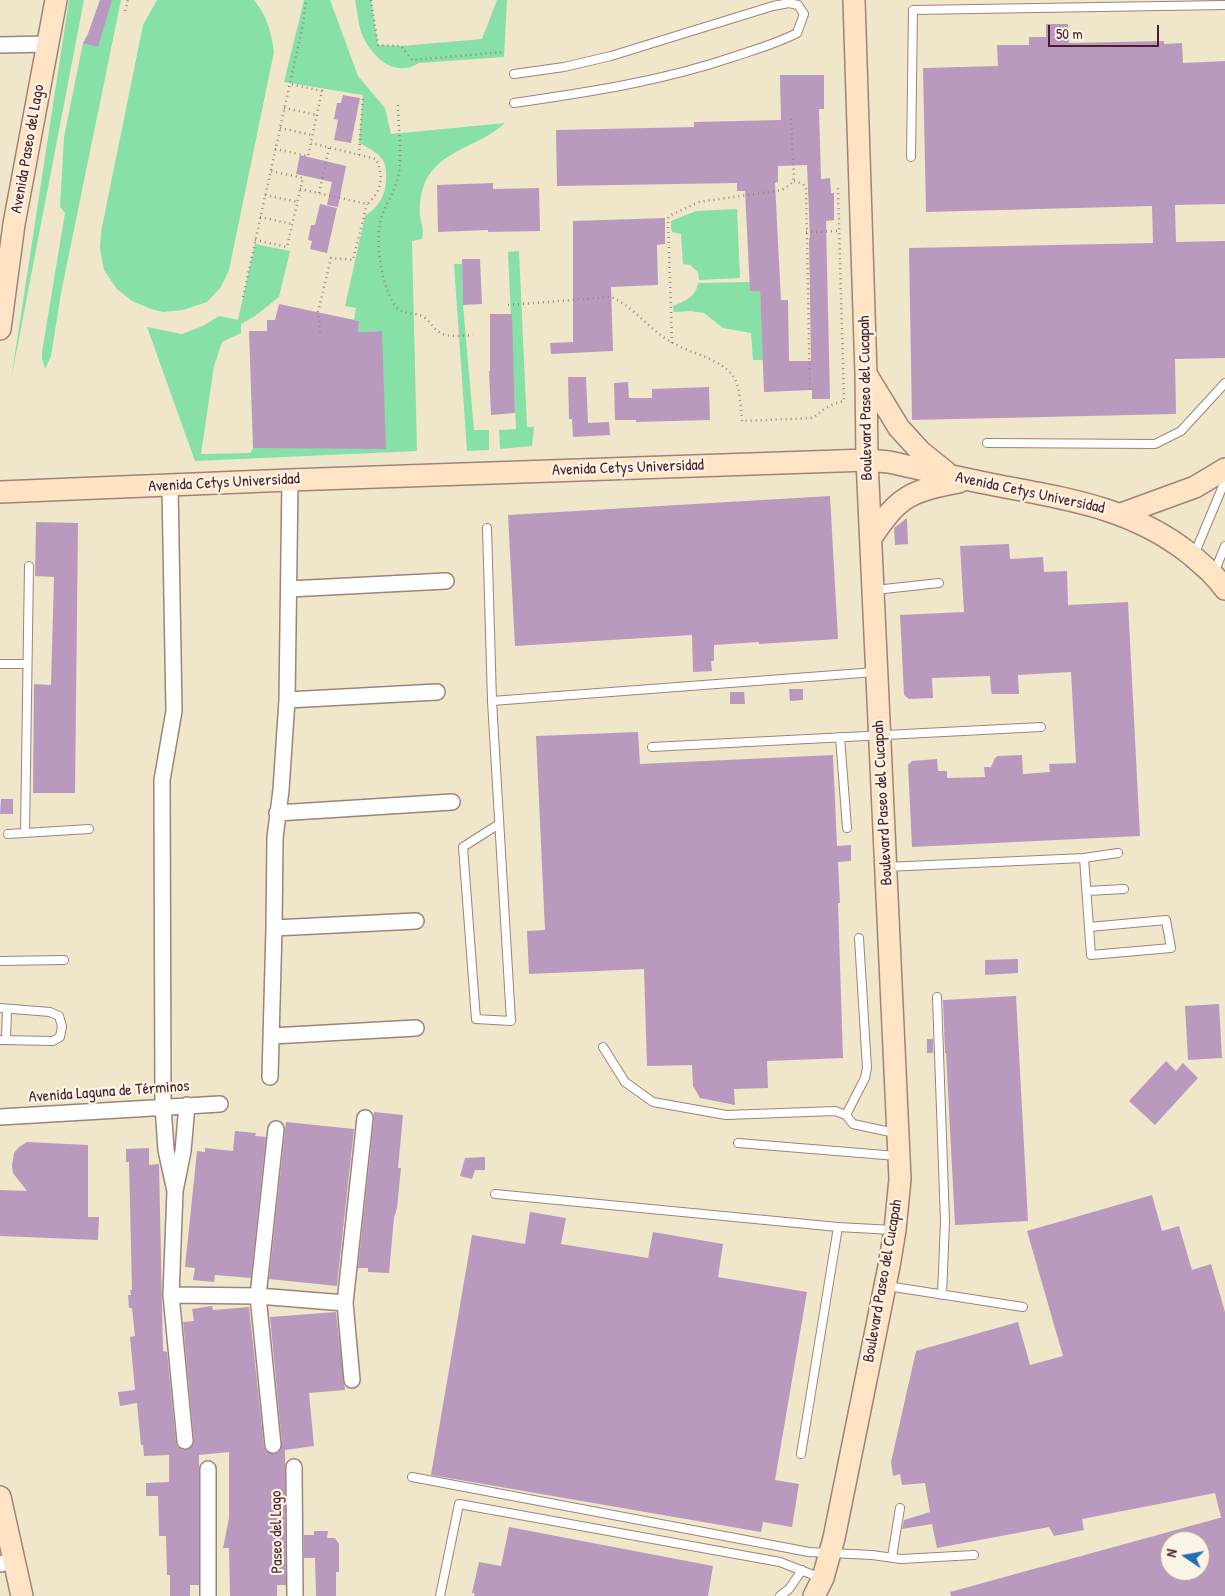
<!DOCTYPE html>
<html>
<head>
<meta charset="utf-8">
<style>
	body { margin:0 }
	#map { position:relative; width:1225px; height:1596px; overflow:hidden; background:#f0e7ca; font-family:"Patrick Hand",sans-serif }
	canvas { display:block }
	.north { position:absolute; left:1160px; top:1531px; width:50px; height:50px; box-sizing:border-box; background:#fcf5e5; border:1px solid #b59f9b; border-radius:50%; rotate:282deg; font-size:14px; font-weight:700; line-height:20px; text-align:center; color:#4a1f2b }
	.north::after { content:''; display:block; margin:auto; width:18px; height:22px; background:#1f6fb2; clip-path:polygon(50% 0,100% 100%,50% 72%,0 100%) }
	.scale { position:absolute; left:1048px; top:25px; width:111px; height:22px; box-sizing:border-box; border:2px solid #4a1f2b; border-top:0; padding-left:6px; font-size:15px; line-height:18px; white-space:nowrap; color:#4a1f2b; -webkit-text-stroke:4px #fcf5e5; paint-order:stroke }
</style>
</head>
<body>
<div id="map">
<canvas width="1225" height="1596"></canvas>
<div class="north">N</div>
<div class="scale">50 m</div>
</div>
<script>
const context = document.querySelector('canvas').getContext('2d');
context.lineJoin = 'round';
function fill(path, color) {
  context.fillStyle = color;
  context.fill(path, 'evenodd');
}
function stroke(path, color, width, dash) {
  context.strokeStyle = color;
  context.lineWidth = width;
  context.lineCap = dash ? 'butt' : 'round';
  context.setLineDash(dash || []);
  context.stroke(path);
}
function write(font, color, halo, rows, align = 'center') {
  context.font = font + ' "Patrick Hand",sans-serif';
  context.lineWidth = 4.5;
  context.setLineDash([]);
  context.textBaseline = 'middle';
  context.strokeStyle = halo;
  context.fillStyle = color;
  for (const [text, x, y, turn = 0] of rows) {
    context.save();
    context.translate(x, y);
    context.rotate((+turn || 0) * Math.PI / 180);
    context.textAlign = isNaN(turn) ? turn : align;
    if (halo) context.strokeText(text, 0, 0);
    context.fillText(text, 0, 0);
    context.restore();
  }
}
const green = new Path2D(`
	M69 0H84L11 380Z
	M100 0H121L61 293 51 356 45 369 42 358V352L65 213 60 207 64 137 83 43 88 34Z
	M157 0H254C267 16 271 31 274 52L229 270 221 287 207 302 183 310 163 312 151 309 132 301 117 289 104 270 100 249 101 232 143 25Z
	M304 0H330L358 76 385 108 391 134 505 123C481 146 441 149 425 182 421 192 419 205 420 216 421 224 425 231 422 239L412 241 417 451 195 461 147 327 182 334 203 326 219 316 238 320 255 244 290 251 279 297 255 316 241 324V333L222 342 214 366 201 454 250 453 253 448 381 331 358 332 359 321 354 320 356 308 345 306 365 216C379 206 386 196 386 178 386 171 386 164 382 159 377 152 367 147 359 143L363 95 284 82Z
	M355 0H371L378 45 401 46 482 39 497 0H507L504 57 419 63C393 79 370 55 361 32 358 22 357 10 355 0Z
	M737 209 740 278 699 280 698 272 690 265 683 264 681 234 672 232 671 228V221L696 211Z
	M519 251 527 427H534L532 446 500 449 499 430 516 429 508 252Z
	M454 264H462L463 305 474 430H489V450L467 451Z
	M750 282V291H760L763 360H753L751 333 723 328 704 313 691 311 674 312 673 306C685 301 696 297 698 283Z`);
const building = new Path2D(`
	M100 0H112L98 47 83 43 88 34Z
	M1046 24H1068L1069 43 1164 41V44L1182 43 1183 63 1225 61V204L1175 205 1176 242 1225 241V358L1175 359 1176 414 912 420 909 248 1153 243 1152 206 926 212 923 68 998 66 997 45H1029V37H1046Z
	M780 75H824V109H819L821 179 830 178 831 193H834V220L826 221 830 399H812V390L764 392 760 291H750L745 191H737V183L557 186 556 130 694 127V122L781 120ZM807 165 810 238H809L811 361H789L788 300H781L775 183 778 182V166Z
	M343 95 360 98 351 143 334 140 338 120 334 119 337 103H341Z
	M300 155 346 166 338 207 327 205 332 182 296 174Z
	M493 183V189L539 188 540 231 488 232V230L438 232 437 185Z
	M320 204 337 208 327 253 310 249 312 241 308 240 311 225H315Z
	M665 218V244L657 245 658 285 611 287 613 351 551 354 550 343 573 342V221Z
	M462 259H480L482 304 463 305Z
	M279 304 359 321 358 332 382 331 386 449 253 448 249 331H267V320H275Z
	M490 314H512L515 413 491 415 489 371H490Z
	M568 377H586L588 423 609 422 610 435 573 437 572 419H569Z
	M628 382 629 398H652V389L709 387 710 420 636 422V420H615L614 383Z
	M830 496 838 639 759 644V642L714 645V661H711L712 671 693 672 692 635 515 646 508 515Z
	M907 518 908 544 895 545 894 528Z
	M36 522 78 523 75 793H33L34 684 51 685 54 577 35 576Z
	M1009 544 1010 559 1043 557 1044 572 1067 571 1068 605 1128 602 1140 836 912 847 908 765 912 761 937 759 938 771H947V778L985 777 984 767H991L995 758 998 756 1022 755 1023 774 1050 772 1049 764 1076 763 1071 672 1018 675 1019 694H992L991 691 990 676 932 678 933 698 909 699 904 695 900 615 964 612 960 546Z
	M789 689H803V700L790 701Z
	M730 692H744L745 704H730Z
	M638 732 640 764 833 755 837 846 851 845V861L838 862 840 903H838L843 1058 767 1061 768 1088 734 1089 735 1105 700 1098 693 1086 692 1065 647 1066 644 969 529 974 527 931 545 930 536 736Z
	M1 799H13V814H0Z
	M1018 959V973L985 975V960Z
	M1016 996 1028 1221 955 1225 946 1053H945L943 1000Z
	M1219 1004 1222 1058 1188 1060 1185 1006Z
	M927 1039H933V1053H927Z
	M1166 1061 1176 1071 1183 1063 1198 1078 1155 1125 1129 1101Z
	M374 1112 403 1115 398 1168H401L397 1208 394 1218 389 1273 368 1272V1268H358L374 1119Z
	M286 1122 354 1129 337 1286 269 1279Z
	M235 1131 256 1133 255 1136 266 1137 251 1278 215 1275 214 1282 193 1280 195 1268 185 1267 197 1151 205 1152V1148L233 1151Z
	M27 1142 88 1145V1217H99L98 1240 0 1236V1190L27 1191 13 1173 12 1166 14 1153 19 1147Z
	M149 1148V1165L159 1164 163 1351 167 1352 176 1442 178 1447 182 1450H186L193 1445 194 1441 183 1322 194 1321 192 1309 212 1306 213 1310 249 1307 264 1446 266 1451 273 1454 279 1452 282 1444 270 1317 336 1312 345 1390 309 1393 314 1446 285 1450 286 1585H277V1596H230L229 1548H223L229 1518V1452L199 1455V1585H190V1596H170V1575H167L166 1536H159L158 1496H146V1483L169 1482V1455L144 1456 143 1445H141L137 1403 120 1406 118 1392 135 1390 130 1337 135 1336 132 1308H129L128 1295H131L130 1290H132L129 1162H126V1149Z
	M485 1157V1170H475L472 1179 460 1176 465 1158Z
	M1152 1195 1162 1231 1179 1226 1192 1270 1211 1264 1225 1312V1596H951L950 1592 1223 1517H1221L1215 1493 1082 1519 1084 1530 1054 1536 1049 1527 937 1548 932 1524 902 1529 904 1520 930 1512 925 1483 902 1485 900 1474 893 1476 891 1462 916 1351 1018 1322 1030 1365 1063 1356 1027 1231ZM1170 1541H1200V1571H1170Z
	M530 1212 566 1218 561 1244 648 1258 653 1232 723 1244 718 1277 807 1292 775 1480 799 1484 792 1527 763 1522 761 1532 431 1475 472 1235 525 1244Z
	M509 1527 713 1566 708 1596H474L475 1593H472L479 1562 501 1566Z
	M314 1531H328L327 1538H335L339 1544V1572H336V1596H316L315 1558H304V1535H314Z`);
const path = new Path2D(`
	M371 0 378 45 401 46 412 60 504 52
	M125 11 128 0
	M398 105C398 127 402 151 399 173 396 188 388 201 382 215 374 237 381 285 394 304 403 317 414 311 424 317 428 320 431 324 434 328 445 339 459 336 473 335
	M284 108 317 115
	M280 128 312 135
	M275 149 308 156 322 91 290 84
	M359 155 363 95
	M794 181 803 184 806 187 810 393
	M300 189 367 204C382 191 384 177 376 159L311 143
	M319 193 329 148
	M265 195 298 202
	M260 217 292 224
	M806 232 840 231
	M255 240 287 247 303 178 270 171
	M243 297 303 24 306 0
	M508 305 611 297C635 307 650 331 673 343 692 354 719 358 733 376 740 385 741 409 742 421L813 418C823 409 831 404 844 401L838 188
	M320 332 318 312 331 258 353 260 367 204
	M672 343 668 219 669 216 699 202 782 190C788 186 793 184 794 177L791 116`);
const service = new Path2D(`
	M514 74 564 67 611 56 773 6 789 3 798 5 804 14 797 33C778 43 757 49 736 56 663 81 590 92 514 103
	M911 157 913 10 1225 5
	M987 443 1155 444 1181 431 1225 383
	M487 528 492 701 511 1021 476 1019 463 847 499 824
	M1194 555 1225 481
	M1214 573 1225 546
	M875 590 939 583
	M0 664H27
	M492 701 875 672
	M840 737 847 828
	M652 747 1041 727
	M25 833 29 566
	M8 834 89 829
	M1084 858 1118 853
	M886 867 1084 858 1091 955 1171 948 1166 920 1089 927
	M1087 891 1124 889
	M0 961 64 960
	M937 997 945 1222 942 1295
	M0 1008 50 1012 59 1016 62 1026 60 1037 53 1041 0 1040
	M6 1040 7 1009
	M603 1047 625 1082 653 1102 726 1115 835 1111 846 1115 853 1124 895 1133
	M846 1115 865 1078 867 1068 859 938
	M738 1143 897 1156
	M495 1194 838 1227 893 1230
	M887 1286 1023 1307
	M801 1454 838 1227
	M412 1477 809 1552 872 1555 901 1559 974 1555
	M892 1557 900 1508
	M440 1596 459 1504 780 1562 821 1578
	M780 1596 789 1589 802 1570`);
const minor = new Path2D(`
	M0 45 47 44
	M170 486 174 711 162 780 163 1106 166 1150 175 1191
	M289 589 446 581
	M287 700 437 692
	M277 813 452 802
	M274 928 416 921
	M272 1036 416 1028
	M270 1077 274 928 275 838 281 790 287 700 290 480
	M0 1117 220 1104
	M171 1295 258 1296 345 1303
	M352 1380 345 1303 365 1118
	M185 1441 171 1295 175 1191 183 1151 187 1105
	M273 1445 258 1296 276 1129
	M294 1467 295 1596
	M0 1564 13 1561
	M208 1596V1469`);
const secondary = new Path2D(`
	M0 329 14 224 56 0
	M866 374 899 428 921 452 946 472
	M0 492 290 480 867 460 889 462C926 470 963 479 1000 486 1069 499 1134 509 1190 554 1204 566 1214 574 1225 589
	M1121 514 1195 487 1225 469
	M871 538C899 496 910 491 959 482
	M0 1497 22 1596
	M814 1596 823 1578 834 1538 889 1266 895 1230 900 1179 867 460 866 374 854 0`);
const streetNames = [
	["Avenida Paseo del Lago",28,149,-80],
	["Boulevard Paseo del Cucapah",866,398,-91],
	["Avenida Cetys Universidad",628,468,-2],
	["Avenida Cetys Universidad",224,483,-3],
	["Avenida Cetys Universidad",1030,493,12],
	["Boulevard Paseo del Cucapah",883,803,-93],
	["Avenida Laguna de Términos",109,1092,-4],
	["Boulevard Paseo del Cucapah",883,1281,-80],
	["Paseo del Lago",277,1532,-91]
];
fill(green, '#87e0a6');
fill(building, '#b99abe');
stroke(service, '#9d837a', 10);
stroke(minor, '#9d837a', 18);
stroke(secondary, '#9d837a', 24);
stroke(path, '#9d837a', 2.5, [1, 4]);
stroke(service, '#fff', 8);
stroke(minor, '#fff', 15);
stroke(secondary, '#fee4c5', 21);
write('16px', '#4a1f2b', '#fcf5e5', streetNames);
</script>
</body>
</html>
